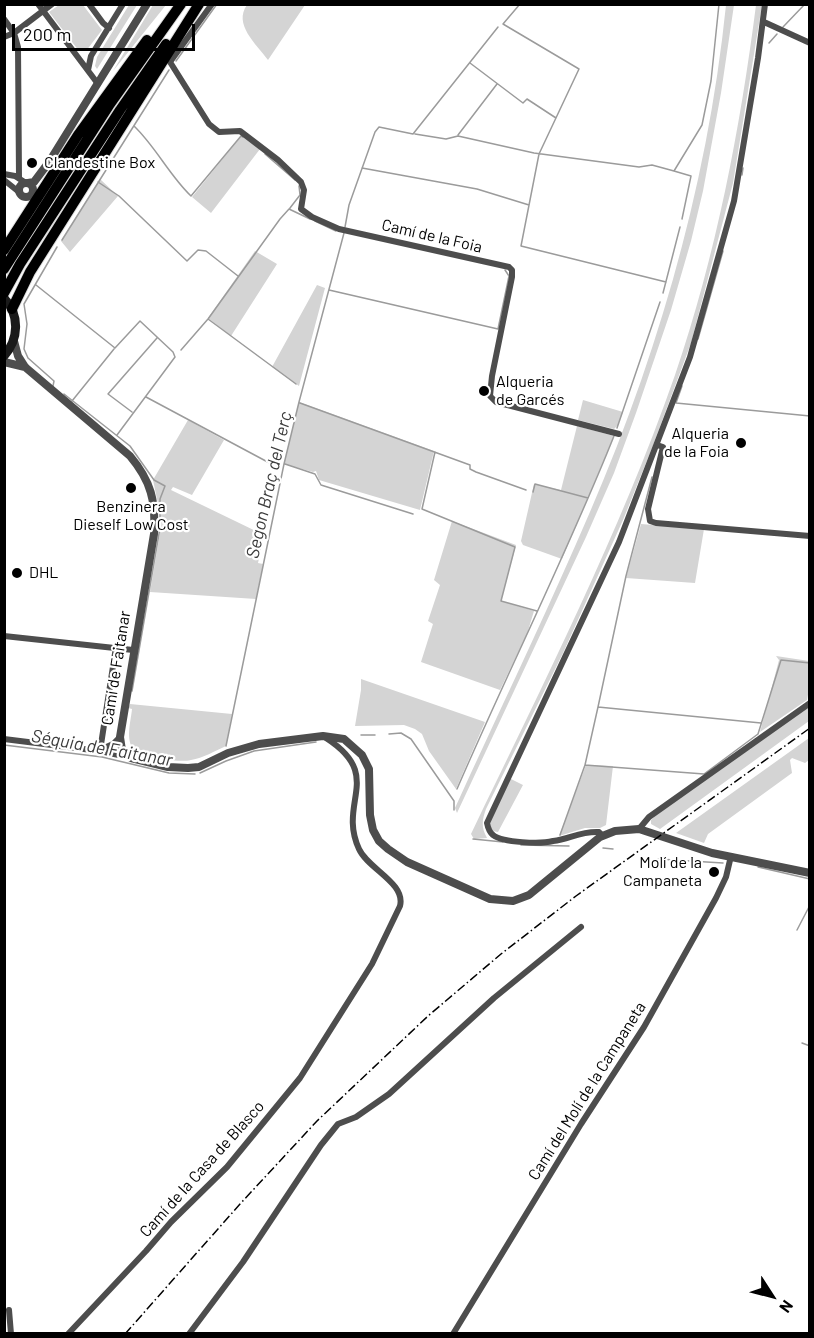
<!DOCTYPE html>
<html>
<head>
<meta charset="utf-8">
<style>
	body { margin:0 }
	#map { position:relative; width:814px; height:1338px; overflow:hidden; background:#fff; font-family:Barlow,sans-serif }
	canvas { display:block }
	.frame { position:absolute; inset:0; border:6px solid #000; pointer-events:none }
	.north { position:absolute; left:742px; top:1266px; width:60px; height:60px; -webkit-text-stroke:4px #fff; paint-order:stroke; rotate:126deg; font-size:16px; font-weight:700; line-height:24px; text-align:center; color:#000 }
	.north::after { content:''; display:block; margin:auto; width:21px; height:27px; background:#000; clip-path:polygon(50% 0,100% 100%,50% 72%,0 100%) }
	.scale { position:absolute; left:12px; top:24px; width:183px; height:27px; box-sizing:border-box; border:3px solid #000; border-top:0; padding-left:8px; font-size:18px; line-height:21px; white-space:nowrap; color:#000; -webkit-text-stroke:4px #fff; paint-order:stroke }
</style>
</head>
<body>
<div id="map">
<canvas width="814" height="1338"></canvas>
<div class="frame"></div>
<div class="north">N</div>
<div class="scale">200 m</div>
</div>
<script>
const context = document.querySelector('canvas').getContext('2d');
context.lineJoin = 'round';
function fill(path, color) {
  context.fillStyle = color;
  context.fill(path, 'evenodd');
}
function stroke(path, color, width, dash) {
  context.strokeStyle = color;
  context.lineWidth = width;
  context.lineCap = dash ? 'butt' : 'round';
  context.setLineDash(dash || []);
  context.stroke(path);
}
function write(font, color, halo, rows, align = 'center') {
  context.font = font + ' Barlow,sans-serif';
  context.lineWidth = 4.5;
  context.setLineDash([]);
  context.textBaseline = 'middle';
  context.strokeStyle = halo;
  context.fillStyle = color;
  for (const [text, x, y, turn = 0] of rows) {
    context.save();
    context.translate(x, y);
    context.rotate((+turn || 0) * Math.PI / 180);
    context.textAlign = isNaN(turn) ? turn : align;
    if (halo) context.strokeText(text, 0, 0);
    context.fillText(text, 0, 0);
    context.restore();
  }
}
const green = new Path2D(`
	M59 5H83L102 30 86 51H79L49 12Z
	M129 5H137L97 69 95 66 97 57Z
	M153 5H166L113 71Z
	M247 5H305L268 60C256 44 233 24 247 5Z
	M726 5H734L721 93 703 191 691 241 671 310 636 413 614 473 586 537 457 813 455 808C495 720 537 633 576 544 653 373 707 191 726 5Z
	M756 5H762L733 183 691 343 652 448 623 520 563 653 486 809C482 820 481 827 487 838L474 839 471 834C543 684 620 533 675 375 716 255 740 130 756 5Z
	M242 135 260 149 211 213 192 197Z
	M100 179 118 196 70 252 61 241Z
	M255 251 277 264 231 336 208 318Z
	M317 285 325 288 299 386 272 367Z
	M583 400 623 412 618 425 614 429 578 420Z
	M299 402 434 451 420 510 319 480 316 471 313 472 284 464Z
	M188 420 224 440 192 495 173 487 171 490 264 535 258 563 263 564 256 599 150 592 160 533V513L153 480Z
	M577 426 614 436 562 559 523 545 521 541 534 484 561 490Z
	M452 521 516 545 501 601 534 611 527 634 500 690 421 662 433 624 428 621 440 585 434 580Z
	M641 524 704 529 695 583 626 578Z
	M776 656 809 661V689L807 700 760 732 779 660Z
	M361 679 485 722 456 789 429 751 422 734 415 729 404 725 355 726 361 690Z
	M130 704 232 714 226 746C215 751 203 758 191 760 178 763 140 758 132 747 126 737 131 720 132 709L128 708Z
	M809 706V721L660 829 651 824V820L656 815Z
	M809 738V760L805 763 792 758 790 760 792 773 708 834 704 843 676 833Z
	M586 765 613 766 606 825 600 828H585L559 836Z
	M509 778 523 785 498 832 492 831 488 820Z`);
const stream = new Path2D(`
	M520 4 503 24 579 69 539 154 521 246 666 282
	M783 27 805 4
	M769 43 777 34
	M176 61 217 4
	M470 63 523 103 527 99 556 118
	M134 126C156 147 169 175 191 196L241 136 243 137
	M415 134 446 139 458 136 534 153 639 167 652 165 674 171
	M458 135 497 84
	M265 154 295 180
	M362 168 477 189 529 205
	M742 175 743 168
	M98 182 119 196 187 261 198 250 206 251 238 276
	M290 208 300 195 299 186
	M682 219 691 176 674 171 702 125 711 81 719 4
	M315 221 336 231
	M345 227 349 205 375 132 379 127 413 134 498 27
	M62 240 169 70
	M36 285 115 348 140 321 173 352 175 357 117 435
	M329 290 498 329 509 276 505 270
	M663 293 680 227
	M208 319 296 384
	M698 339 723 251
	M181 350 208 319 280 219 289 209 310 219
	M53 386 54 381 28 358 24 349 27 324 24 304 57 247
	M682 386 676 403 810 416
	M64 394 130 446 154 480 165 486 160 499V528L132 691
	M146 397 277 467
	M72 401 114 349
	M300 403 470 465V469L476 472 526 490
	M132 412 108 394 157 338
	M617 428 660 302
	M435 452 422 509 515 547 501 601 537 611
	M285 464 315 474 321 485 413 514
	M533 492 535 484 588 498
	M598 707 626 576 652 477
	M389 734 401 733 411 739 454 801V810
	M361 735H375
	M4 745 102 757 169 773 195 774
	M226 746 284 464 299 402 344 233
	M585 765 598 707 761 723
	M200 773 226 761 254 751 316 742
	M457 789C508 671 566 556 614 436
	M560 835 585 765 704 774 758 734 781 660 810 663
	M473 839 503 842
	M521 845 569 846
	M603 848 613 849
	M658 859 723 863
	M758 867 810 879
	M797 930 810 905
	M802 1043 810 1046`);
const minor = new Path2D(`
	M38 4 98 84
	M89 4 103 23 109 28
	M212 4 170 62 209 124 219 132 240 131 278 160 301 182 304 190 301 209 312 217 339 229 509 267 512 270V277L492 376 490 396 496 402 619 434
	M4 19 14 33 18 47 19 178
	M764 22 810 43
	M4 37 14 33 52 4
	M88 70 91 56 123 4
	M4 174 15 176 26 183
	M4 180 19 192
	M657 445 663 447 648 509 650 521 656 523 810 536
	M4 636 133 650
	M4 739 100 751 128 757
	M100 750 113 744 120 737
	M100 751 116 647
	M639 829 649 817 810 703
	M603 836 599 832C580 831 570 839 553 841 541 844 503 843 493 835 489 832 488 828 487 823L619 542 690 357 734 201 758 58 765 4
	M9 1310 11 1334
	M68 1334 146 1251 171 1222 227 1167 300 1078 372 964 400 906C406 883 368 869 359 849 337 802 385 776 326 738
	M189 1334 243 1262 321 1145 338 1124 356 1117 389 1094 494 998 581 927
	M453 1334 581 1124 644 1027 716 898 726 877 731 856`);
const tertiary = new Path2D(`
	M28 183 34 182 49 162 147 4
	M19 190a7 7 0 1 1 14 0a7 7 0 1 1-14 0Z
	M14 341 18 356 25 367 130 456C151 481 156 501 154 534L120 737 122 750 131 758 168 767 188 768 199 767 228 753 259 744 323 736 344 739 362 755 369 769 370 815 373 830 379 841 388 849 407 862 490 899 513 901 529 895 600 837 615 831 639 829 712 853 810 873
	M4 362 25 367`);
const secondary = new Path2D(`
	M4 298C20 315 19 339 4 356`);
const trunk = new Path2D(`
	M4 250 78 135 147 40
	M4 269 110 104 181 4
	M4 293 20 264 120 110 166 44
	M12 309 30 272 199 4`);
const rail = new Path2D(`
	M125 1334 240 1204 317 1121 428 1016 501 954 576 896 810 728`);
const markers = [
	[32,163,6,"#000"],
	[484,391,6,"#000"],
	[741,443,6,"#000"],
	[131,488,6,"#000"],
	[17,573,6,"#000"],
	[714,872,6,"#000"]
];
const poiNames = [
	["Clandestine Box",44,163],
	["Alqueria",496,382],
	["de Garcés",496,400],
	["Alqueria",729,434,"right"],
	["de la Foia",729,452,"right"],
	["Benzinera",131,507,"center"],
	["Dieself Low Cost",131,525,"center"],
	["DHL",29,573],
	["Molí de la",702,863,"right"],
	["Campaneta",702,881,"right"]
];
const streetNames = [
	["Camí de la Foia",432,236,13],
	["Camí de Faitanar",116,668,-81],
	["Camí del Molí de la Campaneta",587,1091,-58],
	["Camí de la Casa de Blasco",202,1169,-48]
];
const waterNames = [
	["Segon Braç del Terç",269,485,-77],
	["Séquia de Faitanar",102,748,10]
];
fill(green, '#d4d4d4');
stroke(stream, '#9b9b9b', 1.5);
stroke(trunk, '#dbdbdb', 12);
stroke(minor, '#4d4d4d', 6);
stroke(tertiary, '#4d4d4d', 8);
stroke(secondary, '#1a1a1a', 9);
stroke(trunk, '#000', 10);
stroke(rail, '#000', 1.5, [9, 3, 1.5, 3]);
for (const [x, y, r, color] of markers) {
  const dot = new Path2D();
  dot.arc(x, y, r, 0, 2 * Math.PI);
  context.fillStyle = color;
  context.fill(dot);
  stroke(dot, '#fff', 2);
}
write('16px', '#000', '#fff', poiNames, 'left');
write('16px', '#000', '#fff', streetNames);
write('italic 18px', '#3c3c3c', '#fff', waterNames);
</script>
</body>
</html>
